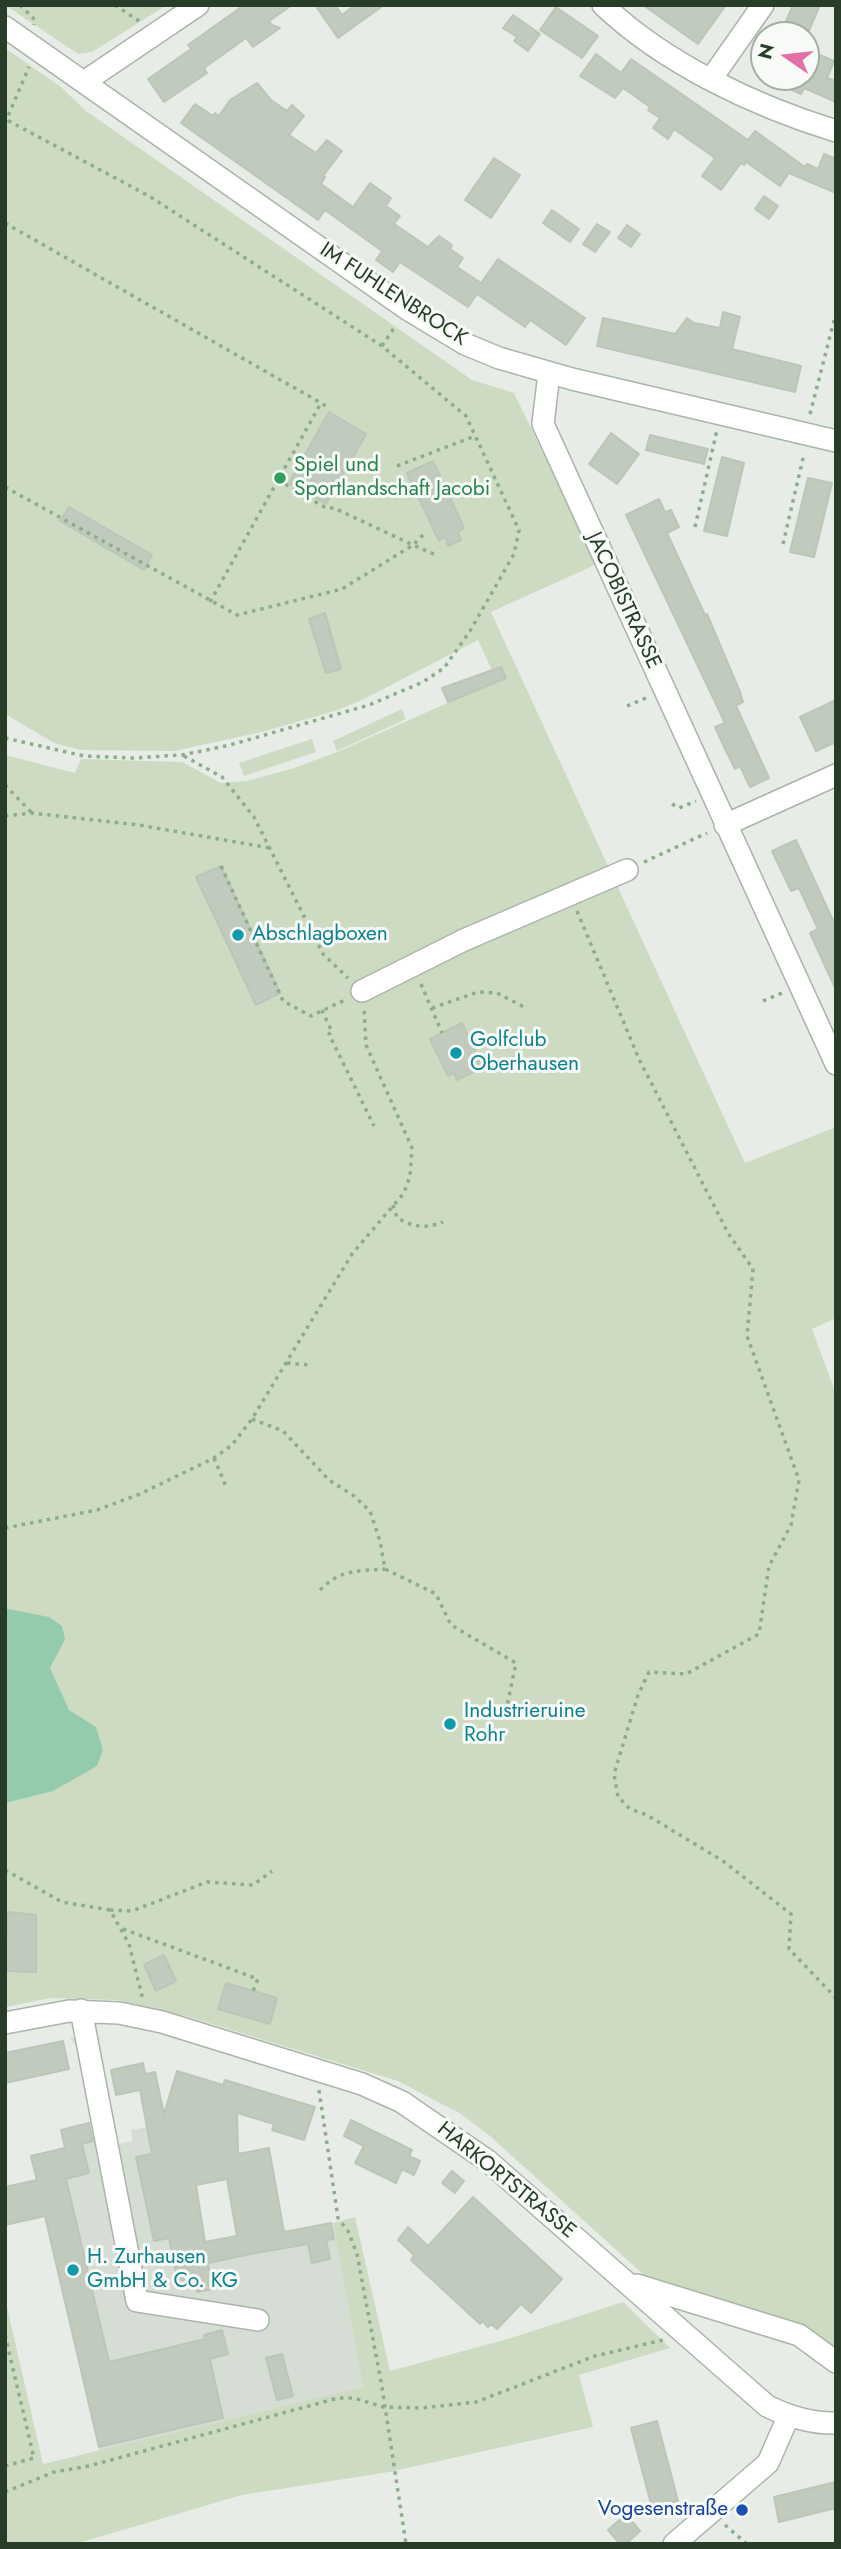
<!DOCTYPE html>
<html>
<head>
<meta charset="utf-8">
<style>
	body { margin:0 }
	#map { position:relative; width:841px; height:2549px; overflow:hidden; background:#e7ede6; font-family:Jost,sans-serif }
	canvas { display:block }
	.frame { position:absolute; inset:0; border:7px solid #273d27; pointer-events:none }
	.north { position:absolute; left:750px; top:21px; width:70px; height:70px; box-sizing:border-box; background:#f7faf6; border:2px solid #a4aea3; border-radius:50%; rotate:284deg; font-size:19px; font-weight:700; line-height:28px; text-align:center; color:#273d27 }
	.north::after { content:''; display:block; margin:auto; width:24px; height:32px; background:#e26fa5; clip-path:polygon(50% 0,100% 100%,50% 72%,0 100%) }
</style>
</head>
<body>
<div id="map">
<canvas width="841" height="2549"></canvas>
<div class="frame"></div>
<div class="north">N</div>
</div>
<script>
const context = document.querySelector('canvas').getContext('2d');
context.lineJoin = 'round';
function fill(path, color) {
  context.fillStyle = color;
  context.fill(path, 'evenodd');
}
function stroke(path, color, width, dash) {
  context.strokeStyle = color;
  context.lineWidth = width;
  context.lineCap = dash ? 'butt' : 'round';
  context.setLineDash(dash || []);
  context.stroke(path);
}
function write(font, color, halo, rows, align = 'center') {
  context.font = font + ' Jost,sans-serif';
  context.lineWidth = 6;
  context.setLineDash([]);
  context.textBaseline = 'middle';
  context.strokeStyle = halo;
  context.fillStyle = color;
  for (const [text, x, y, turn = 0] of rows) {
    context.save();
    context.translate(x, y);
    context.rotate((+turn || 0) * Math.PI / 180);
    context.textAlign = isNaN(turn) ? turn : align;
    if (halo) context.strokeText(text, 0, 0);
    context.fillText(text, 0, 0);
    context.restore();
  }
}
const built = new Path2D(`
	M70 2038H101L97 2043 117 2144 132 2141 131 2130 147 2127 145 2116 189 2245 227 2238 228 2243 333 2223 363 2387 99 2451 30 2156 96 2140 81 2064 76 2046Z`);
const green = new Path2D(`
	M5 5H167L92 52 78 54Z
	M5 48 61 87 86 111 472 380 514 393 597 564 491 612 745 1163 836 1127V1318L812 1329 836 1394V2351L654 2284 490 2136 461 2114 398 2081 189 2017 116 2000 51 1998 5 2007V755L75 773 81 759 182 762 221 783 247 781 294 768 337 752 497 681 478 640 362 700 335 711 262 732 174 751 81 750 54 743 5 714Z
	M402 709 406 719 337 751 333 741Z
	M312 739 316 752 244 776 239 763Z
	M355 2217 390 2371 511 2338 623 2302 670 2348 579 2375 593 2427 389 2472 242 2495 75 2544H5V2298L43 2464 363 2387 333 2223Z`);
const water = new Path2D(`
	M8 1609 49 1617 62 1626 65 1639 50 1668 69 1710 96 1727 103 1750 97 1766 53 1791 5 1803V1610Z`);
const building = new Path2D(`
	M244 5H292L269 21 272 25 280 28 253 47 246 38 204 68 207 73 164 102 148 79 191 49 188 45Z
	M315 5H335L342 15 355 5H384L338 38Z
	M643 5H726L698 44Z
	M793 5H820L807 35H780Z
	M556 7 598 36 582 58 540 30Z
	M513 15 540 34 528 51 514 41 517 37 503 28Z
	M806 49 834 61 827 78 836 81V102L804 88 801 94 763 77H806Z
	M596 54 621 73 631 59 748 140 755 131 805 167 807 164 818 169 824 154 836 159V193L789 173 780 186 746 162 744 165 741 163 721 190 702 176 715 158 674 129 668 139 653 128 660 118 648 110 650 107 623 88 615 98 580 76Z
	M257 83 271 100 287 111 292 105 304 116 289 135 316 153 327 140 342 151 323 176 325 177 321 184 353 207 370 183 391 198 386 206 400 216 394 224 428 247 439 236 452 245 450 249 463 258 457 267 481 283 498 259 585 318 566 345 530 320 525 327 477 294 468 307 400 262 393 272 376 260 382 251 325 210 318 220 181 123 195 104 213 116 215 113 219 116 230 100Z
	M494 158 520 175 491 218 465 200Z
	M764 196 778 206 769 219 755 209Z
	M552 210 579 229 570 242 543 223Z
	M597 224 610 232 595 252 583 244Z
	M627 225 640 234 631 247 618 238Z
	M723 312 740 317 732 349 801 366 795 392 597 346 603 318 675 334 687 318 694 323 720 328Z
	M329 412 366 434 326 504 289 483Z
	M611 433 639 454 617 484 589 464Z
	M650 435 708 449 704 464 646 450Z
	M722 457 744 463 727 536 704 531Z
	M433 461 464 528 458 532 461 540 448 546 445 537 439 541 407 473Z
	M808 478 832 483 814 557 790 552Z
	M659 499 665 512 671 510 679 527 667 533 705 615 707 614 740 692 743 702 736 706 769 778 750 787 740 766 735 769 725 749 715 727 725 723 626 515Z
	M69 507 152 555 144 570 60 521Z
	M325 613 341 669 326 673 309 619Z
	M501 667 506 678 448 702 442 688Z
	M836 700V742L816 751 800 717Z
	M796 840 836 927V990L810 933 818 929 799 888 791 891 772 851Z
	M221 866 280 993 256 1005 196 877Z
	M462 1023 483 1067 457 1080 454 1073 448 1076 430 1039Z
	M8 1912 36 1915V1972L5 1971Z
	M164 1955 176 1981 156 1991 144 1965Z
	M226 1983 277 1998 270 2024 218 2009Z
	M63 2041 69 2069 5 2083V2053Z
	M143 2063 145 2074 155 2072 164 2114 177 2071 223 2085 225 2080 315 2107 304 2140 272 2130 274 2124 237 2113 238 2154 269 2148 284 2232 331 2223 334 2239 326 2240 330 2259 312 2263 308 2244 256 2253 208 2263 213 2289 197 2292 196 2284 179 2288 169 2238 154 2241 136 2157 152 2154 140 2090 116 2095 111 2070ZM227 2179 237 2236 205 2242 196 2185Z
	M351 2120 412 2150 409 2156 420 2161 414 2175 402 2169 396 2183 355 2163 364 2146 344 2136Z
	M89 2123 93 2141 82 2144 89 2173 66 2179 109 2362 205 2339 204 2335 222 2330 228 2354 210 2359 223 2418 99 2447 45 2216 5 2225V2187L37 2180 31 2156 65 2148 61 2130Z
	M452 2171 464 2181 455 2193 442 2183Z
	M473 2197 562 2279 531 2313 521 2304 497 2329 491 2324 488 2327 482 2321 480 2324 411 2260 414 2255 398 2240 408 2227 428 2246Z
	M282 2354 293 2396 277 2400 266 2358Z
	M657 2421 678 2501 652 2508 631 2428Z
	M836 2482V2508L779 2522 774 2497Z
	M626 2514 640 2531 626 2544H620L608 2530Z`);
const path = new Path2D(`
	M20 5 35 20 34 25
	M115 5 139 21
	M5 123 29 67
	M5 223 328 407
	M382 346 396 325
	M810 414 836 313
	M397 466 475 436
	M278 480 326 508H334L413 545 426 532
	M5 487 237 615 342 589 413 545 436 555
	M695 527 717 430
	M783 544 804 454
	M210 602 321 403
	M627 706 646 698
	M5 738 84 756 133 758 182 755 230 745 369 705 423 682 444 668 470 631 514 554 519 530 466 416 382 346 149 196 7 120
	M184 756 222 777 254 817 323 954 348 978
	M5 785 32 813
	M672 804 679 808 696 801
	M5 816 32 813 139 825 270 848
	M644 862 707 833
	M221 866 283 1001 311 1016 345 1000
	M577 911 639 1059 728 1233 753 1269 747 1336 799 1480 791 1525 769 1566 759 1634 686 1674 649 1672 638 1695 614 1774 618 1797 630 1809 647 1815 723 1861 791 1914 789 1949 836 1998
	M421 984 442 1033
	M763 1001 782 993
	M432 1008 478 992 497 993 524 1007
	M322 1010 332 1032 329 1034 374 1126
	M393 1205 397 1218C414 1227 425 1229 443 1222
	M287 1363 308 1365
	M252 1419 283 1431 329 1480 354 1496 370 1511 380 1541 385 1569 436 1594 451 1625 516 1663 507 1706 499 1718
	M214 1458 227 1489
	M5 1528 97 1510 140 1494 214 1458 232 1445 252 1419 352 1254 404 1193 410 1176 412 1148 366 1045 364 1007
	M320 1590C341 1569 358 1571 385 1569
	M5 1870 62 1902 110 1910 129 1944 143 2000
	M110 1910 132 1911 207 1882 253 1885 272 1871
	M123 1929 258 1979 253 1991
	M319 2090 338 2218 348 2231 357 2254 382 2387 406 2544
	M5 2335 34 2458 5 2466
	M5 2492 54 2472 89 2466 338 2398H354L383 2407 421 2408 476 2402 595 2356 663 2340
	M725 2525 747 2544`);
const minor = new Path2D(`
	M603 5C665 64 755 106 836 131
	M5 27 407 309 465 344 499 358 572 379 836 441
	M711 79 763 5
	M84 82 198 5
	M549 373 543 424 836 1064
	M725 825 836 775
	M362 991 464 940 627 870
	M81 2010 137 2301 258 2320
	M5 2023 69 2011 119 2013 162 2022 362 2084 402 2102 488 2161 767 2406C787 2416 813 2424 836 2423
	M637 2285 799 2335 836 2362
	M674 2544 768 2463 789 2415`);
const markers = [
	[280,478,7,"#2e9e5b"],
	[238,935,7,"#0f9aa8"],
	[456,1053,7,"#0f9aa8"],
	[450,1724,7,"#0f9aa8"],
	[73,2270,7,"#0f9aa8"],
	[742,2510,7,"#1a4fb4"]
];
const streetNames = [
	["IM FUHLENBROCK",393,295,33],
	["JACOBISTRASSE",623,601,65],
	["HARKORTSTRASSE",506,2181,39]
];
const leisureNames = [
	["Spiel und",294,466],
	["Sportlandschaft Jacobi",294,490]
];
const cultureNames = [
	["Abschlagboxen",252,935],
	["Golfclub",470,1041],
	["Oberhausen",470,1065],
	["Industrieruine",464,1712],
	["Rohr",464,1736],
	["H. Zurhausen",87,2258],
	["GmbH & Co. KG",87,2282]
];
const transitNames = [
	["Vogesenstraße",728,2510]
];
fill(built, '#d6ddd4');
fill(green, '#cddbc2');
fill(water, '#95cbad');
fill(building, '#c0cbbe');
stroke(building, '#bbc6b9', 2);
stroke(minor, '#aab5a9', 24);
stroke(path, '#8bad8a', 3.5, [3.5, 5]);
stroke(minor, '#fff', 21);
for (const [x, y, r, color] of markers) {
  const dot = new Path2D();
  dot.arc(x, y, r, 0, 2 * Math.PI);
  context.fillStyle = color;
  context.fill(dot);
  stroke(dot, '#f7faf6', 2.5);
}
write('21px', '#273d27', '#f7faf6', streetNames);
write('21px', '#27864d', '#f7faf6', leisureNames, 'left');
write('21px', '#0d838f', '#f7faf6', cultureNames, 'left');
write('21px', '#164399', '#f7faf6', transitNames, 'right');
</script>
</body>
</html>
